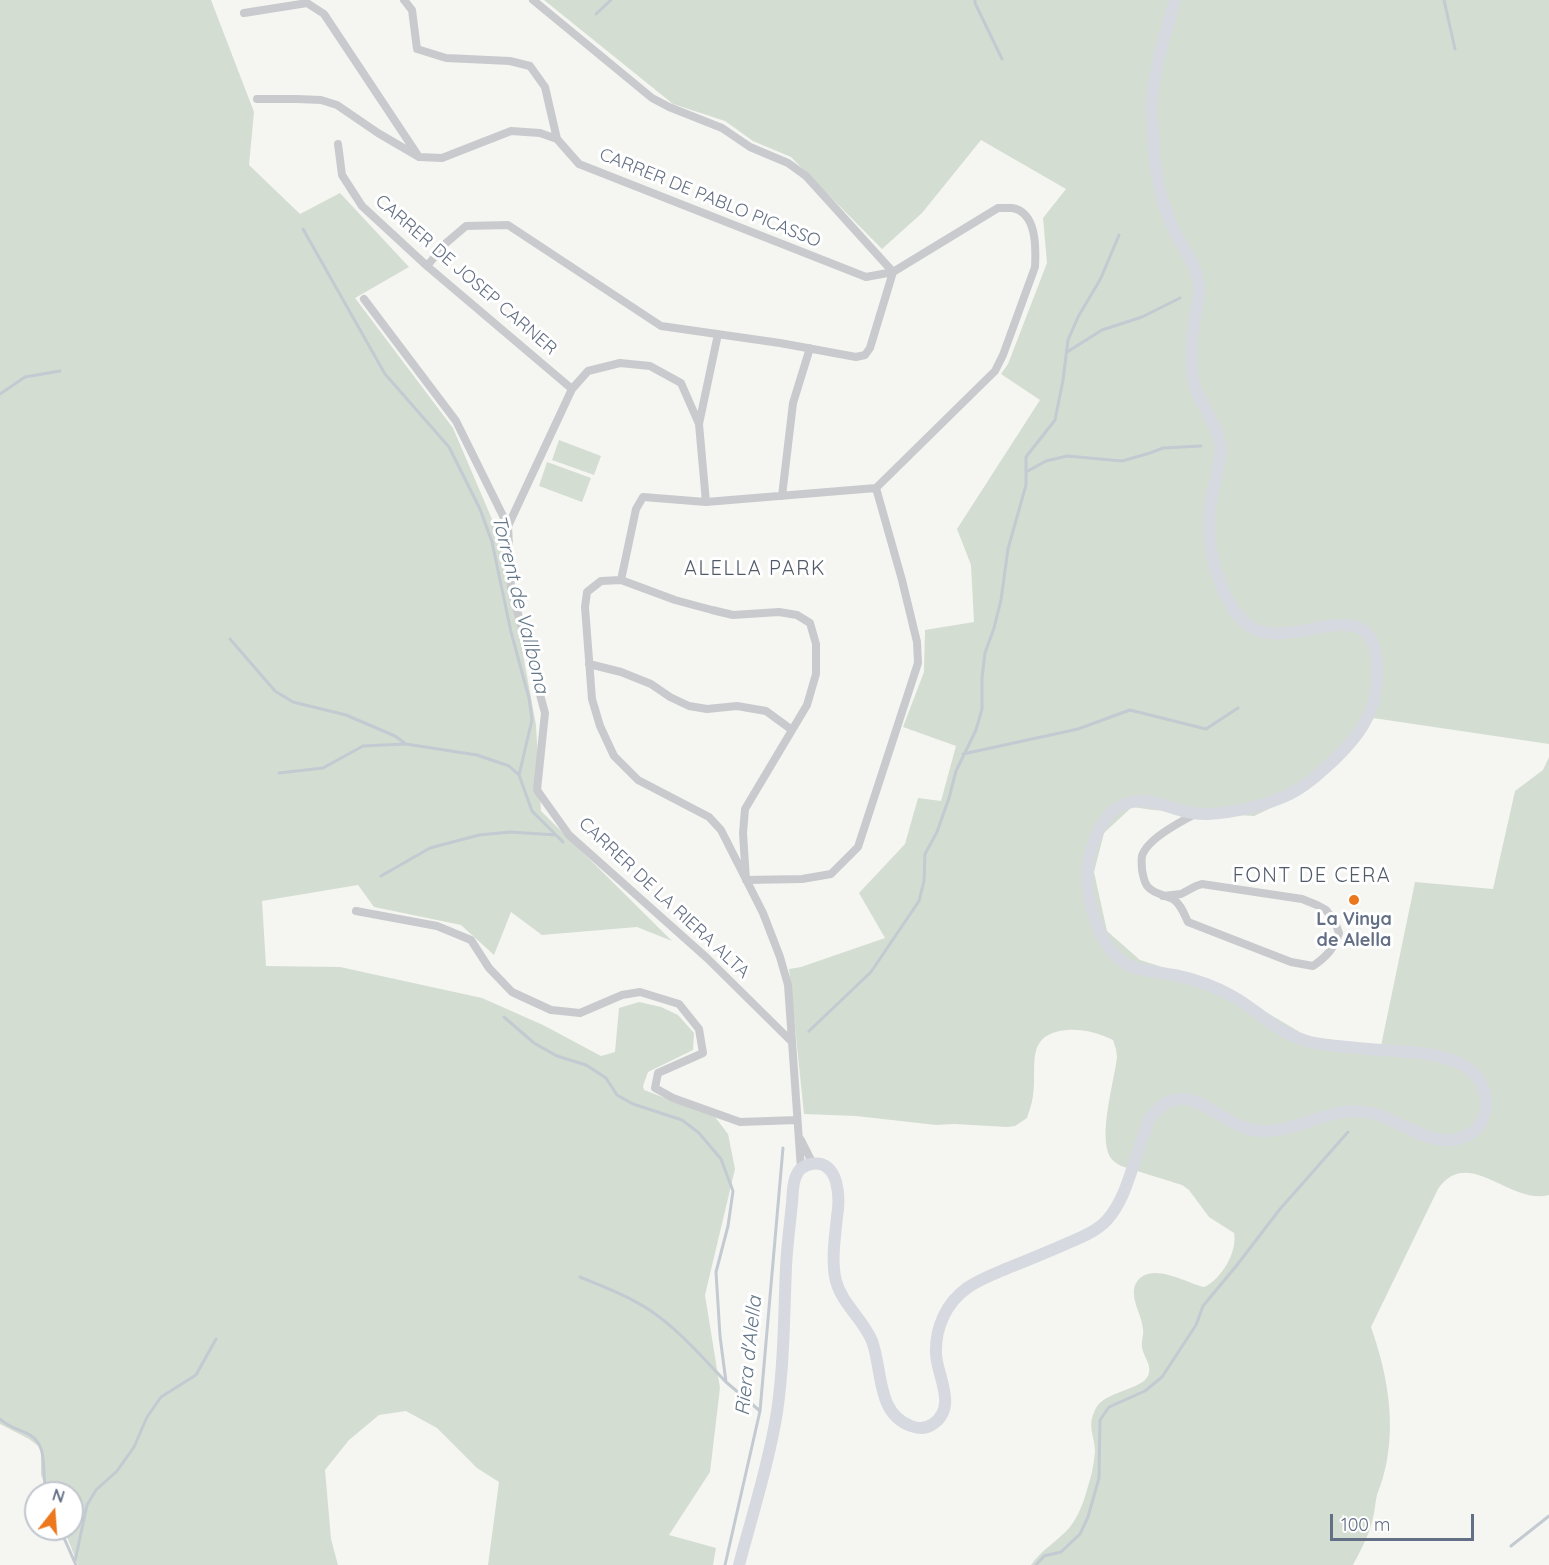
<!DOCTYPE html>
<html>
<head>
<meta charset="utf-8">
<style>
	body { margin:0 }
	#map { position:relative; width:1549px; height:1565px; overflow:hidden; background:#f5f6f1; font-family:Quicksand,sans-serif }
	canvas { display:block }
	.north { position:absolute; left:24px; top:1481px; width:60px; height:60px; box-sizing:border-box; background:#fff; border:2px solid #c1c5ce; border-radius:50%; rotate:17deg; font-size:16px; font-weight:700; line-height:24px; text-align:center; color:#636f84 }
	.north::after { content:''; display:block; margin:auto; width:21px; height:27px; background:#ec771c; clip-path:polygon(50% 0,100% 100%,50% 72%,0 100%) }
	.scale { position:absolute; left:1330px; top:1514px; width:144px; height:27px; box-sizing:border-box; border:3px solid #636f84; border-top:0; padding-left:8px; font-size:18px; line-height:21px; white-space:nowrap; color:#636f84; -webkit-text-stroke:4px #fff; paint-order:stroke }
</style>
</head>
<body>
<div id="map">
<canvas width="1549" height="1565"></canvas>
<div class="north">N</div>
<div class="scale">100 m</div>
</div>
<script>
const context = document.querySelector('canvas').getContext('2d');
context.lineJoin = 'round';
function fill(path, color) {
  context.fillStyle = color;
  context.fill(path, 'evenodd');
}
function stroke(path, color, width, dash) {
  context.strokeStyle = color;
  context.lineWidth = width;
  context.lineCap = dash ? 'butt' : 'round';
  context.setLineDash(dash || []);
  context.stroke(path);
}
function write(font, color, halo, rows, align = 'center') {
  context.font = font + ' Quicksand,sans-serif';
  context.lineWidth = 6;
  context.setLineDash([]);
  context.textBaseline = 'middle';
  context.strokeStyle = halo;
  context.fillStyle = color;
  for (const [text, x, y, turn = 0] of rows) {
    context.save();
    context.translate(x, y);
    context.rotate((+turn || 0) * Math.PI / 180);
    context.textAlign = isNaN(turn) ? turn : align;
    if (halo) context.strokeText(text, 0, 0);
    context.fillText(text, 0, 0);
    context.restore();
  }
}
const green = new Path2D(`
	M0 0H211L254 112 249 165 300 214 340 193 409 267 355 298 453 428 503 545 536 725 541 811 672 941 637 927 542 935 511 912 494 955 461 925 374 907 358 885 262 901 266 966 340 967 482 998 543 1025 601 1056 615 1052 619 1008 639 1002 661 1007 678 1015 694 1033 693 1050 648 1072 643 1086 644 1090 715 1117 728 1134 735 1169 705 1295 720 1388 710 1472 669 1535 716 1548 713 1565H488L499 1482 477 1468 437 1428 406 1411 379 1415 349 1440 325 1470 331 1539 338 1565H78L64 1529H72V1493H49L41 1475V1448L29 1439 0 1424Z
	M544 0H1549V744L1373 718 1290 799 1254 816 1153 810 1132 807 1104 833 1094 872 1107 931 1140 960 1222 986 1308 1037 1381 1046 1415 882 1493 889 1515 791 1543 770 1549 757V1195C1510 1206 1469 1145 1438 1189L1371 1327C1386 1370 1395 1415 1387 1460 1385 1472 1381 1484 1377 1495 1375 1503 1375 1511 1373 1518 1369 1535 1361 1550 1353 1565H1031C1041 1550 1058 1541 1070 1527 1082 1512 1087 1490 1092 1472 1093 1466 1095 1457 1095 1450 1094 1433 1087 1427 1095 1410 1103 1390 1145 1391 1149 1373 1151 1363 1143 1356 1142 1347 1141 1341 1144 1335 1143 1329 1142 1313 1125 1292 1140 1278 1156 1264 1187 1283 1204 1287 1221 1280 1238 1251 1234 1233L1209 1217 1189 1190 1182 1185 1121 1166C1116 1163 1113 1161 1110 1157 1098 1135 1114 1083 1117 1057L1116 1049 1113 1040C1099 1033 1083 1029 1067 1030 1023 1034 1038 1068 1033 1096 1032 1104 1029 1111 1027 1118L1015 1126 1007 1127 955 1124 936 1125 856 1116 804 1114 789 969 801 967 885 938 859 893 905 844 918 798 941 801 956 746 903 727 924 672 925 630 974 622 971 565 957 529 1040 400 1001 374 1008 364 1047 263 1043 218 1066 189 981 140 922 213 882 249 791 157 753 141 725 121 673 104Z
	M559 440 601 456 594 475 552 460Z
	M547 462 591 478 582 502 539 486Z`);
const stream = new Path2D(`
	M975 0V3L1002 59
	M1444 0 1455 49
	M596 14 611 0
	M303 229 385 374 449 447 480 509 492 542 511 632 529 698 532 720 519 775 532 811 563 842
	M1067 352 1102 330 1142 317 1180 298
	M0 394 25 377 60 371
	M1026 472 1046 461 1067 456 1122 461 1150 453 1163 448 1201 446
	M230 639 275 691 293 702 346 715 395 736 406 744 477 755 509 766 519 775
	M963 754 1078 729 1130 710 1206 729 1238 708
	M279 773 323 768 363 746 406 744
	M381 876 430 848 479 835 510 832 556 835
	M504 1017 534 1043 557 1056 586 1065 606 1078 617 1095 633 1104 682 1120 699 1133 721 1159 733 1191 728 1226 716 1272 720 1336 726 1382 760 1411
	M809 1031 871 972 919 901 924 881 925 854 937 832 949 798 956 771 976 730 982 709V678L985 653 994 628 1001 600 1008 549 1026 485V457L1055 420 1063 380 1068 340 1078 317 1101 278 1119 235
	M580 1277C604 1287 629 1296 651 1311 679 1330 702 1357 725 1381
	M0 1419C11 1429 18 1428 30 1435 50 1447 40 1474 47 1493
	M60 1529 76 1565
	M1511 1546 1549 1516
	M75 1561 87 1505 96 1490 117 1471 134 1447 147 1417 161 1397 196 1375 216 1339
	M725 1565 760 1411 783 1148
	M1036 1565 1044 1556 1061 1552 1080 1534 1088 1517 1099 1478 1100 1420 1109 1407 1145 1391 1162 1377 1196 1325 1203 1306 1237 1265 1280 1209 1348 1132`);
const street = new Path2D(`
	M404 0 412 10 417 49 446 58 510 61 530 66 545 87 557 139
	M533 0 652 98 669 107 722 128 750 147 788 163 806 176 893 272
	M244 13 307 3 324 14 417 154
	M257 99H297L321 100 337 105 378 133 419 157 442 158 511 131 540 133 557 139 579 164 866 277 893 272 998 208C1002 208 1008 208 1012 208 1037 212 1036 248 1035 267L1003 355 995 371 876 488
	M338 144 342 175 362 206 427 266 572 389
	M427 266 446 243 466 226 508 225 661 326 780 343 856 357 865 355 870 348 893 272
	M364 299 456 421 508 526
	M699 424 718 334
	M782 496 793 403 810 348
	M706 502 699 424 681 383 650 366 620 363 588 371 572 389 508 526 511 588 545 713 537 790 569 835 707 958 791 1041
	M621 580 636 509 643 497 706 502 876 488
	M589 664 621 672 651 684 670 697 689 706 707 709 737 706 766 711 792 730
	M746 880 743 833 745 809 807 705 816 674V644L810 623 797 615 779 612 733 615 712 610 675 600 621 580 601 581 587 592 585 607 592 699 600 726 614 756 638 780 709 817 721 830 763 913 780 957 788 985 801 1169
	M746 880 802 879 831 874 858 847 918 663 917 642 902 580 876 488
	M1163 896 1181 894 1196 886 1202 884 1302 899 1317 905 1326 910 1335 922 1339 933C1334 949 1326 957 1313 966L1291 962 1188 922C1184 914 1181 904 1173 899 1165 895 1154 894 1148 887 1144 883 1143 875 1142 870 1142 865 1141 860 1142 856 1147 839 1180 822 1195 814
	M356 911 437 926 471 940 489 968 512 992 551 1010 580 1013 622 995 640 992 679 1004 699 1029 703 1053 658 1073 655 1088 673 1098 740 1122 797 1120
	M801 1140 813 1164`);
const secondary = new Path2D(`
	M739 1565C752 1516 769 1462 777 1412 784 1364 784 1315 786 1267 787 1245 790 1224 792 1203 793 1194 792 1182 797 1174 799 1169 805 1165 811 1164 840 1159 840 1199 837 1217 835 1237 831 1262 836 1281 842 1304 863 1319 872 1341 883 1371 876 1413 911 1426 919 1429 926 1429 933 1424 958 1407 937 1376 936 1354 935 1328 946 1303 967 1288 980 1279 994 1274 1008 1268 1028 1260 1048 1252 1068 1243 1082 1237 1097 1231 1107 1220 1125 1200 1131 1170 1140 1145 1143 1136 1147 1127 1150 1118 1186 1072 1215 1123 1254 1130 1292 1137 1327 1106 1365 1112 1403 1117 1433 1156 1472 1133 1482 1126 1487 1113 1486 1101 1482 1052 1419 1053 1382 1050 1364 1049 1346 1047 1328 1045 1318 1044 1308 1042 1298 1038 1273 1029 1255 1008 1232 996 1214 986 1194 979 1174 975 1158 972 1143 972 1128 965 1110 955 1103 940 1096 922 1086 894 1083 867 1095 839 1099 829 1103 820 1111 813 1144 784 1171 816 1207 814 1232 813 1268 805 1290 794 1306 786 1320 773 1333 761 1357 738 1375 715 1377 681 1383 586 1309 643 1263 632 1250 629 1241 620 1233 609 1213 576 1204 535 1212 497 1215 479 1222 460 1220 443 1217 423 1201 406 1195 386 1190 366 1191 343 1194 324 1196 311 1200 298 1199 285 1197 267 1185 251 1177 236 1172 227 1168 216 1165 207 1156 182 1154 156 1153 130 1152 120 1151 109 1152 99 1155 66 1166 32 1175 0`);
const markers = [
	[1354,900,6,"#ec771c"]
];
const streetNames = [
	["CARRER DE PABLO PICASSO",710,198,22],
	["CARRER DE JOSEP CARNER",466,275,41],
	["CARRER DE LA RIERA ALTA",664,898,43]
];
const poiNames = [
	["La Vinya",1354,920],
	["de Alella",1354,941]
];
const neighbourhoodNames = [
	["ALELLA PARK",755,569],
	["FONT DE CERA",1312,876]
];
const waterNames = [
	["Torrent de Vallbona",520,604,76],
	["Riera d'Alella",749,1356,-84]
];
fill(green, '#d4ddd2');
stroke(stream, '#c3cad1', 3);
stroke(street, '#c8cace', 8);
stroke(secondary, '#d6d9df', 12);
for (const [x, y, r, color] of markers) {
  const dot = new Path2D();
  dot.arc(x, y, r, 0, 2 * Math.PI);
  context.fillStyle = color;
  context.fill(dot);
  stroke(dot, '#fff', 2);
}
write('18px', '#636f84', '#fff', streetNames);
write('bold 18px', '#636f84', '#fff', poiNames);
context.letterSpacing = '1.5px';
write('20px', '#515a69', '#fff', neighbourhoodNames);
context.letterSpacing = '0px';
write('italic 20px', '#637788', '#fff', waterNames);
</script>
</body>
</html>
